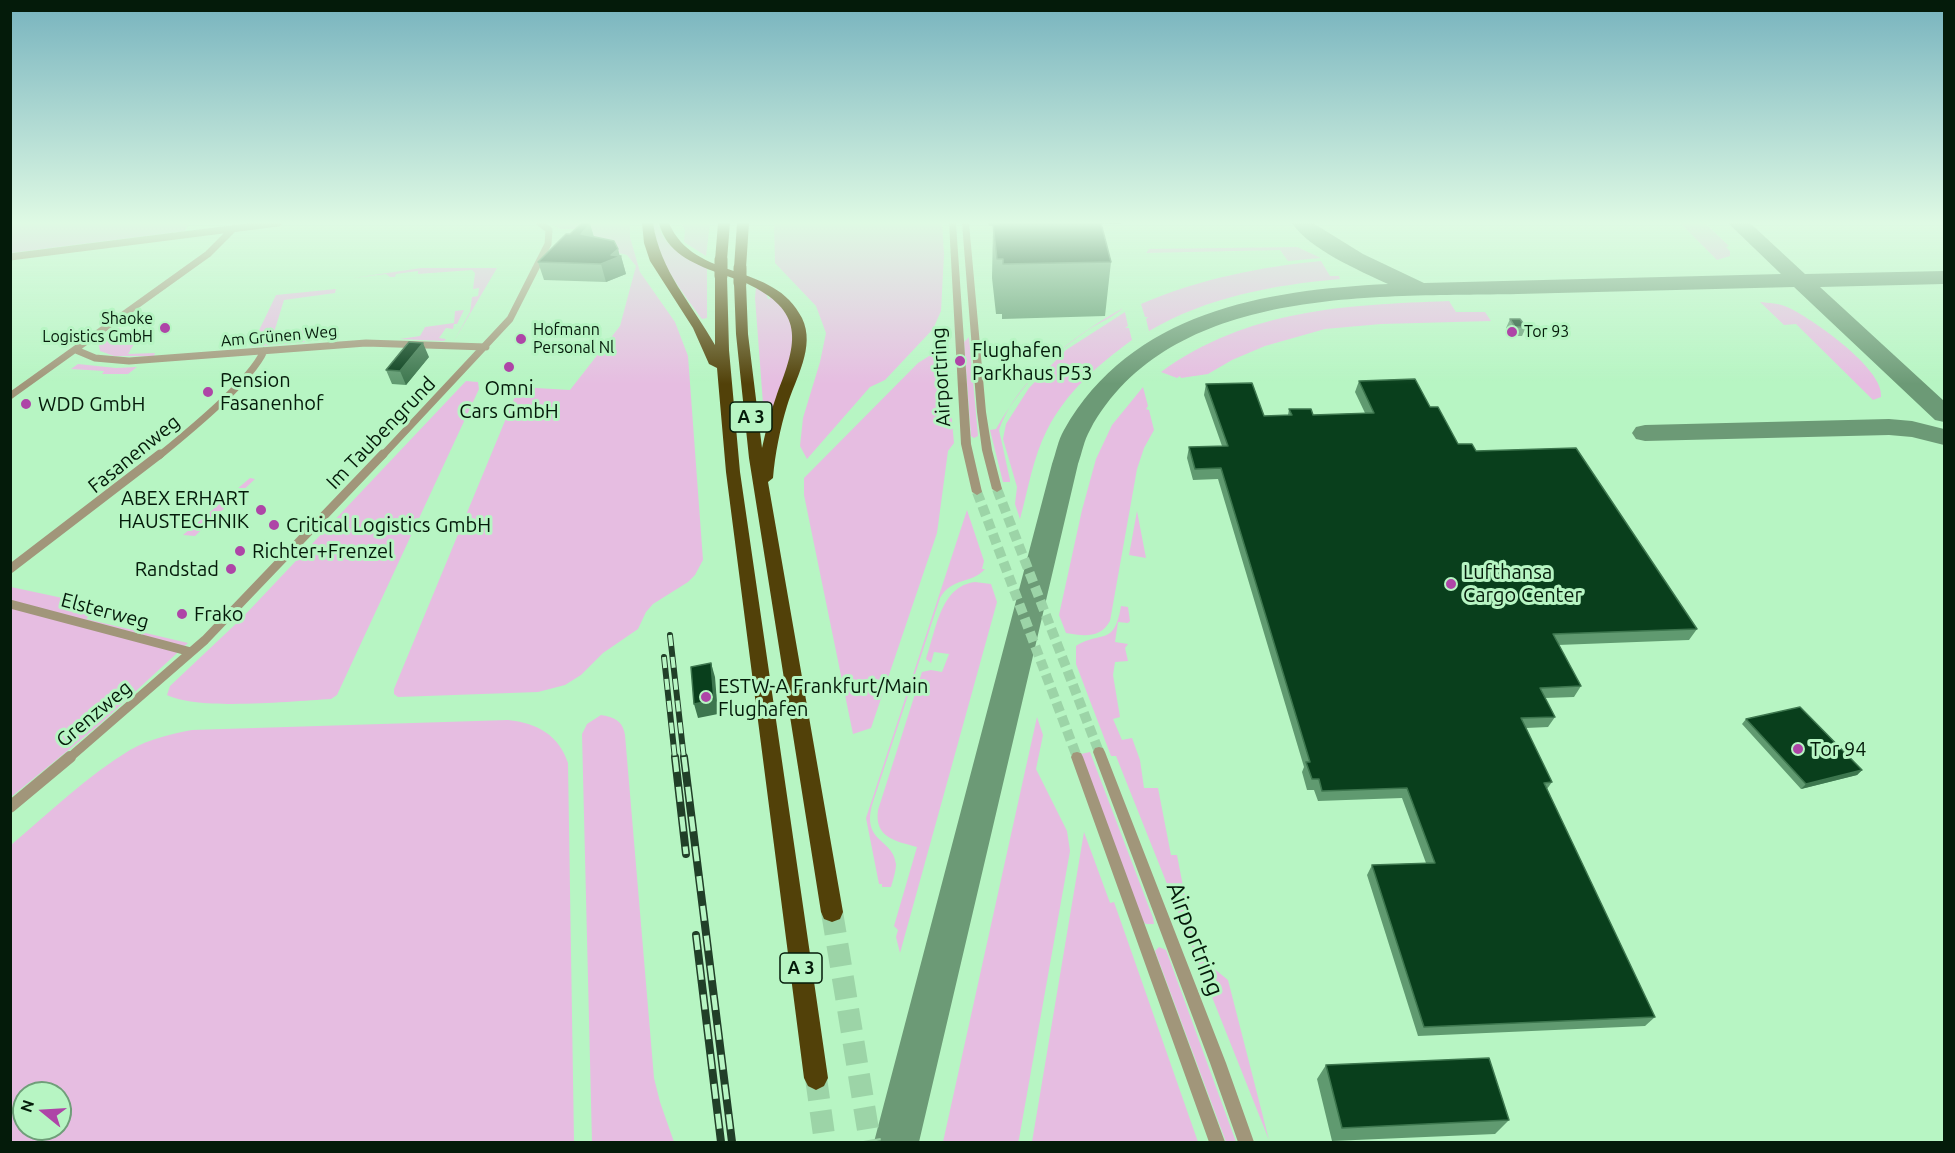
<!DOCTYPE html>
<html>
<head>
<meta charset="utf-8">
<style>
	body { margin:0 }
	#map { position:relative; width:1955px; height:1153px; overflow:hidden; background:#b7f5c3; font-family:Ubuntu,sans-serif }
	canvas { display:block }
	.frame { position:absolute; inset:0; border:12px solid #041b0a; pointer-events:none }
	.north { position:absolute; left:12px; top:1081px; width:60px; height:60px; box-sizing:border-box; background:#b7f5c3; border:2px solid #6f9e79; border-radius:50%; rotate:288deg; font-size:16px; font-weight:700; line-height:24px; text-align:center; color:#041b0a }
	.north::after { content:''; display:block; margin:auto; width:21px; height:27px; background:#ae45a7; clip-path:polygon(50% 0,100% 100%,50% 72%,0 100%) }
</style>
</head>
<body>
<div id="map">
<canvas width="1955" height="1153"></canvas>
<div class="frame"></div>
<div class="north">N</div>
</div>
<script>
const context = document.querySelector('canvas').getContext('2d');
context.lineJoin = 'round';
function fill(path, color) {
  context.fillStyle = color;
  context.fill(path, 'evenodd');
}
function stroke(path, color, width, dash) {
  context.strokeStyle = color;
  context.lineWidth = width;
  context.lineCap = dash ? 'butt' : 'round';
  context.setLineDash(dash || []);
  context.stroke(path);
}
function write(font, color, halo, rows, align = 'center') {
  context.font = font + ' Ubuntu,sans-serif';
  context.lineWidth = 6;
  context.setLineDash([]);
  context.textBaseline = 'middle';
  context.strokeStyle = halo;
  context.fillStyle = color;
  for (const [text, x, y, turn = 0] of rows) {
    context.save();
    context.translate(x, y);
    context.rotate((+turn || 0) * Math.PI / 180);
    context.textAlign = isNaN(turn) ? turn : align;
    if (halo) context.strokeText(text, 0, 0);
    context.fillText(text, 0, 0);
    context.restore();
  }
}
const green = new Path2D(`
	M10 223H189L185 231 11 253Z
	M549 223H630V237L640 272 675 322 688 356 703 560 695 575 688 582 653 604 646 612 638 629 603 653 581 675 565 685 538 692 398 697 394 694V689L519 387 570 390 620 326 636 266 627 255 586 245 589 229H561Z
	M653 223H658C663 248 687 257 707 267V318L702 319C680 289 657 261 653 223Z
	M680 223H710L706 256 684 242 685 229Z
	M774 223H942L944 254 941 311 933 329 885 380 870 387 807 459 800 446 803 418 820 362 826 333 816 306 775 263Z
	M1680 223H1705L1729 246 1726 247 1730 251V256L1717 260Z
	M1297 247 1321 258 1288 261 1280 250 1146 253 1149 249Z
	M1321 261 1330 276H1339L1340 279C1273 285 1207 297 1149 331L1146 319 1148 317H1145L1141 304C1199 279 1259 267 1321 261Z
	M421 268H497L454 341 470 312 472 297 478 296 479 288 473 289 475 273 472 270 418 274V271L396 274 395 277H390L386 274 353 278Z
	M756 287 766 293 768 299H770L769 294C774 300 781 305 786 311 809 342 777 398 765 430L755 298Z
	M336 289 335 293 284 300 271 342 292 339 294 332 309 329 307 334 300 335 298 341H305L304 342 251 347 276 295Z
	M1449 301 1456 312H1485L1491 321 1381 324 1325 329 1265 346 1232 360 1208 374 1181 378 1180 376 1177 378 1161 372C1248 309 1345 305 1449 301Z
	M1760 302C1769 303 1779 303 1787 307 1810 317 1885 369 1881 397L1873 400 1796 324 1784 325Z
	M1123 308C1115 316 1099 323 1088 330 1053 354 1013 389 999 430L1010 480V482H1003L990 430 996 429C1029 372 1066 340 1123 308Z
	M464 310 457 324H454L453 329 446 328 439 338 446 339 444 341 400 339 420 336 425 327 454 323 455 311Z
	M1125 312 1128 326 1125 328H1129L1132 340C1097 366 1067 391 1047 430 1033 457 1028 490 1020 519L1015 504 1017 487 1003 439 1006 424 1029 388 1066 350Z
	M117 328H121L112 339 134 344 128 354 155 353 154 356H114L100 351 98 342Z
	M969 337 978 436 974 438 971 436 964 342Z
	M945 346 954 443 948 451 937 533 871 728 853 734 804 495V478L918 363Z
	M78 364 116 368 137 367 128 374H102L104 371 71 369Z
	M466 381 478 382 479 389 337 695 331 699C292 701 199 711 167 695L170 686 241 619Z
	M1143 387 1148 406 1146 409 1149 410 1154 430 1144 448 1137 469 1110 621C1100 639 1083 636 1066 633L1059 615 1082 510 1096 459 1112 425Z
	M250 478 255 479 195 536 183 535Z
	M967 510 984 561 982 569H985C972 584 952 577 940 598L872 805C862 843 893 838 896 864 896 871 893 880 891 887H882V884H879L866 818Z
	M1137 511 1146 558 1129 555Z
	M975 582 991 584 997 602 900 953 896 937 898 930 894 926 917 847C896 841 874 838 878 810L922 672 931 670 942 672 949 654 934 652 931 663 926 659C936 631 940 586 975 582Z
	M11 587 100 606 86 619 188 643 99 725 11 797Z
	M1121 606 1128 607 1130 621 1128 623 1118 622 1115 642 1128 644 1125 648 1128 661 1115 662 1113 675 1120 717 1113 719 1122 740 1132 738 1140 760 1144 788H1158L1171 855H1177L1196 954 1228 980 1269 1140 1116 756H1111L1076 664V646C1102 630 1114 647 1121 606Z
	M601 715C614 717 623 721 625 735L654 1078 660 1102 674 1142H592L582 734 587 724Z
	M1037 717 1043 735 1036 769 1067 831 1070 851 1019 1139 1018 1142H943Z
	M508 720C537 723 559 735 568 763L574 1142H11V845C49 813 87 776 130 750 149 739 171 734 192 730ZM24 1093H60V1129H24Z
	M1090 752 1153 918 1154 924H1146L1143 921 1081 754Z
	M1084 832 1110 903 1114 902 1198 1142H1032Z
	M1159 947 1166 950 1236 1142H1226L1155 951Z`);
const taxiway = new Path2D(`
	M1292 223H1313L1363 254 1424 283 1781 274 1728 223H1750L1805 274 1944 271V284L1820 287 1944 401V422L1935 420 1794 287C1702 289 1610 292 1518 294 1376 297 1170 284 1090 430 1084 440 1082 453 1078 464L919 1142H874L1052 464C1056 453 1058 440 1064 430 1131 312 1264 290 1388 284 1360 271 1309 249 1292 223Z
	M1889 419 1912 421 1944 429V445L1912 437 1889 435 1645 441 1636 439 1632 433 1636 427 1645 425Z`);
const tertiaryTunnel = new Path2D(`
	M997 489 1099 752
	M977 492 1077 757`);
const motorwayTunnel = new Path2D(`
	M832 912 870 1142
	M816 1078 825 1142`);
const minorFar2 = new Path2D(`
	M10 257 278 223
	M76 350 95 358 129 361 366 343 486 347
	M10 396 208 254 234 228
	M159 456C187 433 250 382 264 351
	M382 456 510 319 548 244 549 230 540 223`);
const minorFar1 = new Path2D(`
	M10 569 160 454
	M10 604 191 652
	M68 759 205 640 383 454`);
const minor = new Path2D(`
	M10 807 70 757`);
const tertiary = new Path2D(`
	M949 223H956L971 444 982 492 977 495 972 492 961 444Z
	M962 223H969L986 412 992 450 1002 489 997 492 992 489 982 450 977 412Z
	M1099 747 1103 748 1105 752 1226 1063 1254 1142H1238L1210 1063 1093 752 1095 748Z
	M1077 752 1081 753 1083 757 1225 1142H1209L1071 757 1073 753Z`);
const motorway = new Path2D(`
	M642 223H653C660 271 692 304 715 345V276L718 273C692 263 666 252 659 223H669C694 282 774 261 802 318 816 347 795 379 787 406 780 429 775 454 773 478L768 482 843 912 840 919 832 922 824 919 821 912 749 458 736 334 734 283 738 280 727 276 729 350 740 472 828 1078 824 1086 816 1090 808 1086 804 1078 726 472 717 368 709 364 693 328 650 261 644 243ZM746 283C805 311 798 341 777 394 771 411 766 429 762 448L748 334Z
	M718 223H730L727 260 721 264 715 260Z
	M737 223H749L746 268 740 272 734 268Z`);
const railFar1 = new Path2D(`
	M670 635 684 759
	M664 657 675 759`);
const rail = new Path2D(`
	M675 757 686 854
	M684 757 732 1142
	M696 935 721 1142`);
const motorwayBridge = new Path2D(`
	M721 260V276
	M740 268V283`);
const wall = new Path2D(`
	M988 223H1149L1101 224 1111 262 1105 316 1002 319V314H996L992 278 993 226H989Z
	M590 224 594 237 618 249 619 256H621L626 274 606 282 544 280 538 262 570 234Z
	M1510 319 1526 327 1522 336H1511L1506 328Z
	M429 357 406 385 392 384 386 370Z
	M1359 381 1430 407 1458 444 1476 451 1697 629 1689 640 1558 645 1581 686 1574 697 1545 698 1555 717 1548 727 1526 728 1552 782 1547 789 1655 1017 1645 1026 1418 1036 1367 875 1372 865 1426 863 1402 798 1318 801 1314 790H1307L1302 772 1304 767 1218 479 1193 480 1187 458 1189 447 1222 446 1204 395 1206 384 1264 416 1288 415 1289 409 1313 415 1365 413 1355 392Z
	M1746 719 1862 770 1857 775 1801 789 1742 724Z
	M1326 1065 1509 1120 1495 1134 1332 1141 1317 1079Z`);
const shadedWall = new Path2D(`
	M590 224 595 241 581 234Z
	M618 249 620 257 621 256 626 274 606 282 601 264Z
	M423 343 429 357 406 385 400 371Z
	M711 663 715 677 718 714 698 718 694 704Z
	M1862 770 1857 775 1801 789 1806 784Z`);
const building = new Path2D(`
	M582 223H588L590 224 581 234 614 241 618 249 611 255 621 256 601 264 538 262 566 234H570Z
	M998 223H1101L1111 262 1003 264V259H997L993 224H999Z
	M1510 319H1520L1526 327H1515Z
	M409 342 423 343 400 371 386 370Z
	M1415 379 1430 407H1438L1458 444H1472L1476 451 1576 448 1697 629 1553 634 1581 686 1540 688 1555 717 1521 718 1552 782 1544 783 1655 1017 1424 1027 1372 865 1435 863 1407 788 1322 791 1319 779H1312L1306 762H1310L1221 468 1195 469 1189 447 1228 446 1206 384 1252 383 1264 416 1292 415 1289 409H1311L1313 415 1374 413 1359 381Z
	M711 663 714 700 694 704 691 667Z
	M1800 707 1862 770 1806 784 1746 719Z
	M1489 1058 1509 1120 1342 1128 1326 1065Z`);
const markers = [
	[165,328,6,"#ae45a7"],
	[1512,332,6,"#ae45a7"],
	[521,339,6,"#ae45a7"],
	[960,361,6,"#ae45a7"],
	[509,367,6,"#ae45a7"],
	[208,392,6,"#ae45a7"],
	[26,404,6,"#ae45a7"],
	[261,510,6,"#ae45a7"],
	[274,525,6,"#ae45a7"],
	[240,551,6,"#ae45a7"],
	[231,569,6,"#ae45a7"],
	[1451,584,6,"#ae45a7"],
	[182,614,6,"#ae45a7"],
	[706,697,6,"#ae45a7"],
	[1798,749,6,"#ae45a7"]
];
const farPoinames = [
	["Shaoke",153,319,"right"],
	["Logistics GmbH",153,337,"right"],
	["Hofmann",533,330],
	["Personal Nl",533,348],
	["Tor 93",1524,332]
];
const farStreetnames = [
	["Am Grünen Weg",279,336,-5]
];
const shields = [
	[751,417,42],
	[801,968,42]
];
const shieldNames = [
	["A 3",751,417],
	["A 3",801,968]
];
const poiNames = [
	["Flughafen",972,350],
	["Parkhaus P53",972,373],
	["Pension",220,380],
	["Fasanenhof",220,403],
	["Omni",509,388,"center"],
	["Cars GmbH",509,411,"center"],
	["WDD GmbH",38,404],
	["ABEX ERHART",249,498,"right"],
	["HAUSTECHNIK",249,521,"right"],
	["Critical Logistics GmbH",286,525],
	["Richter+Frenzel",252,551],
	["Randstad",219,569,"right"],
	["Lufthansa",1463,572],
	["Cargo Center",1463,595],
	["Frako",194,614],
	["ESTW-A Frankfurt/Main",718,686],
	["Flughafen",718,709],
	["Tor 94",1810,749]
];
const streetNames = [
	["Airportring",941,377,-93],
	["Im Taubengrund",381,433,-46],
	["Fasanenweg",134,454,-39],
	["Elsterweg",105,611,15],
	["Grenzweg",94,714,-40]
];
const nearStreetnames = [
	["Airportring",1195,939,69]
];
fill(green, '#e6bde1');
fill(taxiway, '#6c9a76');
stroke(tertiaryTunnel, '#9cd4a7', 10, [10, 5]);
stroke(motorwayTunnel, '#9cd4a7', 22, [22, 11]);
stroke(minorFar2, '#a1967a', 7);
stroke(minorFar1, '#a1967a', 9);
stroke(minor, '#a1967a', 12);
fill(tertiary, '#a1967a');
fill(motorway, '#524109');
stroke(railFar1, '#213f28', 6);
stroke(rail, '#213f28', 8);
stroke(railFar1, '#b7f5c3', 4, [11]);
stroke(rail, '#b7f5c3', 5, [15]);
stroke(motorwayBridge, '#524109', 13);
fill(wall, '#609a70');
fill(shadedWall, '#3d764e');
fill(building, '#093f1c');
stroke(building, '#3d764e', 1.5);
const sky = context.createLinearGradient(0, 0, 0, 384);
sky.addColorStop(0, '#77b3be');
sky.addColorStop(0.58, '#dffae4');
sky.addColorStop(1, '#dffae400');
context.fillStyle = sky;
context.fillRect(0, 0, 1955, 384);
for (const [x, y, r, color] of markers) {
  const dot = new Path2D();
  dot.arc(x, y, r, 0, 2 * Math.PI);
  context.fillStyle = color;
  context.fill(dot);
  stroke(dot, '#b7f5c3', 2);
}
write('16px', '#041b0a', '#b7f5c3', farPoinames, 'left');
write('16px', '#041b0a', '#b7f5c3', farStreetnames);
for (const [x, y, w] of shields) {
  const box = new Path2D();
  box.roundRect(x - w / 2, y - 15, w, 30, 4.5);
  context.fillStyle = '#b7f5c3';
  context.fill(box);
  stroke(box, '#041b0a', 1.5);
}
write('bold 18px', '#041b0a', null, shieldNames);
write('20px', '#041b0a', '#b7f5c3', poiNames, 'left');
write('20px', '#041b0a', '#b7f5c3', streetNames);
write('24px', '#041b0a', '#b7f5c3', nearStreetnames);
</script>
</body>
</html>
